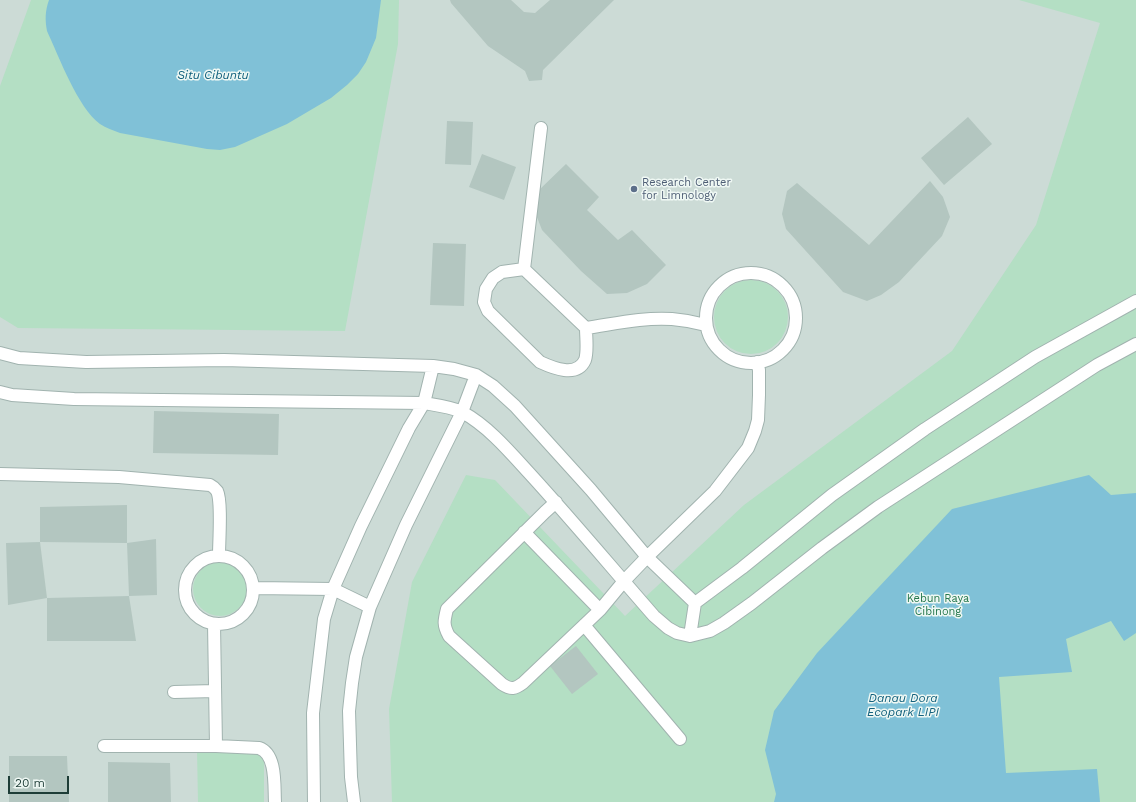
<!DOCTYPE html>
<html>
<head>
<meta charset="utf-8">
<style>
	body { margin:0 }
	#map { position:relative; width:1136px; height:802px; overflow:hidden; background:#deebe7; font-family:"Work Sans",sans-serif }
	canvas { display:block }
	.scale { position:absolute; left:8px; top:776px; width:61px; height:18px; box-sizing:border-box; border:2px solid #1e3d37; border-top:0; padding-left:5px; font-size:12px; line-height:14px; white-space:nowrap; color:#1e3d37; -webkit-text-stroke:3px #eff8f4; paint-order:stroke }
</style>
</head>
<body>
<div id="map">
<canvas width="1136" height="802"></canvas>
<div class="scale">20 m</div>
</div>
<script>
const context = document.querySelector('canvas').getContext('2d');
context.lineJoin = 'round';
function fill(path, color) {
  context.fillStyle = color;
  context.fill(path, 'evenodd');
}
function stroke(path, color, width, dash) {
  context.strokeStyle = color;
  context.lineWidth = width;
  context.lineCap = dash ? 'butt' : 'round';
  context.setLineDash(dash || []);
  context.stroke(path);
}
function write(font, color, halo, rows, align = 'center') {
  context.font = font + ' "Work Sans",sans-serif';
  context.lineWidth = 3;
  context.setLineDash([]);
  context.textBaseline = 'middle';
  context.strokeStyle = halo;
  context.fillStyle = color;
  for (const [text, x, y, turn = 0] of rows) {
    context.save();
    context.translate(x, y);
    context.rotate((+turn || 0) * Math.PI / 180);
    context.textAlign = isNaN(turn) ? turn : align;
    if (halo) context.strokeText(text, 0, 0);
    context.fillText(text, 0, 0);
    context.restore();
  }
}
const built = new Path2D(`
	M0 0H1136V802H0Z`);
const green = new Path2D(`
	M31 0H399L398 44 345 331 18 328 0 317V86Z
	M1019 0H1136V802H392L389 709 412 582 466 475 495 480 625 616 744 505 952 351 1036 225 1100 23Z
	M714 317a37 37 0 1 1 74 0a37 37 0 1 1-74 0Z
	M193 589a27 27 0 1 1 54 0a27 27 0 1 1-54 0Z
	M197 751 253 752 262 755 264 762V802H198Z`);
const water = new Path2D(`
	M49 0H381L376 38 366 62 358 74 347 85 331 98 287 124 235 147 220 150 207 149 120 133C113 130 106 128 100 124 78 108 59 57 47 31 45 20 45 11 49 0Z
	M1089 475 1111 495 1136 493V633L1124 641 1111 621 1066 639 1072 672 999 677 1006 773 1097 769 1100 802H774L776 794 765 750 774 711 817 653 952 509Z`);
const building = new Path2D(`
	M450 0H511L524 12 535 13 550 0H614L543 70 542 80 529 81 525 71 488 46 451 3Z
	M968 117 992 144 944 185 921 158Z
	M447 121 473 122 471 165 445 164Z
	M482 154 516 167 504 200 469 187Z
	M566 164 599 197 587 210 618 240 632 230 666 265 647 284 627 293 607 294 581 271 542 230 535 212 538 191Z
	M930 181 943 197 950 217 942 236 899 282 881 295 867 301 843 292 786 229 782 214 787 191 797 183 869 245Z
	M433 243 466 244 464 306 430 305Z
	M154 411 279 414 278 455 153 453Z
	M127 505V543L156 539 157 595 129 596 127 543 40 542V507Z
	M40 542 47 598 8 605 6 543Z
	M129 596 136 641H47V598Z
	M576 646 598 674 572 694 550 666Z
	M9 756H67L69 802H9Z
	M108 762 170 763 171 802H108Z`);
const minor = new Path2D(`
	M541 128 524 269 586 328C614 324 643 317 672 319 684 320 695 322 706 325
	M524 269 502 272 493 278 486 289 484 302 488 311 540 362C553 368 577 378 585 360 588 352 586 337 586 328
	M706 318a45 45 0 1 1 90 0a45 45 0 1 1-90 0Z
	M0 353 19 358 86 362 224 360 433 366 454 369 476 375 493 386 515 406 591 490 647 557 695 603 742 568 832 495 925 429 1035 357 1136 301
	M0 392 12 395 74 399 424 403C436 405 451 407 462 412 488 426 510 452 530 474 572 520 612 568 654 616L668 628 677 633 690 636 710 631 724 623 752 603 822 548 878 507 1097 365 1136 344
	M0 474 119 477 210 485C212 486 215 488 217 491 222 501 219 542 219 555
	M556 502 545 512 447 609C444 621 443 625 449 636L502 684C511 690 515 689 523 683L600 610 624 581 647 557 715 491 748 448 755 431 758 420 759 395V370L757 362
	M524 532 600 610
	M185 590a34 34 0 1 1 68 0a34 34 0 1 1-68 0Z
	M254 588 333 589 370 607
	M214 624 216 746
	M584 625 680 739
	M690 636 695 603
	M174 692 215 691
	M104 746H216L259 748C277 754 274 786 275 802
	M314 802 313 713 324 619 333 589 361 526 409 428 424 403 433 366
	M354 802 351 777 349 711 352 683 356 657 370 607 406 525 462 412 476 375`);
const markers = [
	[634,189,4,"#5c6f8a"]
];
const serviceNames = [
	["Research Center",642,183],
	["for Limnology",642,196]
];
const parkNames = [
	["Kebun Raya",938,599],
	["Cibinong",938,612]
];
const waterNames = [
	["Situ Cibuntu",213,75],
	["Danau Dora",903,698],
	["Ecopark LIPI",903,712]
];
fill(built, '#ccdbd6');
fill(green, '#b4dfc4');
fill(water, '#80c1d7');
fill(building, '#b3c6c0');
stroke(minor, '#a1b3af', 14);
stroke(minor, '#fff', 12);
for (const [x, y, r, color] of markers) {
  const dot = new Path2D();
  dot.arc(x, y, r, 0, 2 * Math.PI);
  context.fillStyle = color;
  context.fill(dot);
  stroke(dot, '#eff8f4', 1.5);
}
write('11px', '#4e5e75', '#eff8f4', serviceNames, 'left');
write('11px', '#24774c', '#eff8f4', parkNames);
write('italic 12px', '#13627e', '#eff8f4', waterNames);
</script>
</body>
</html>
